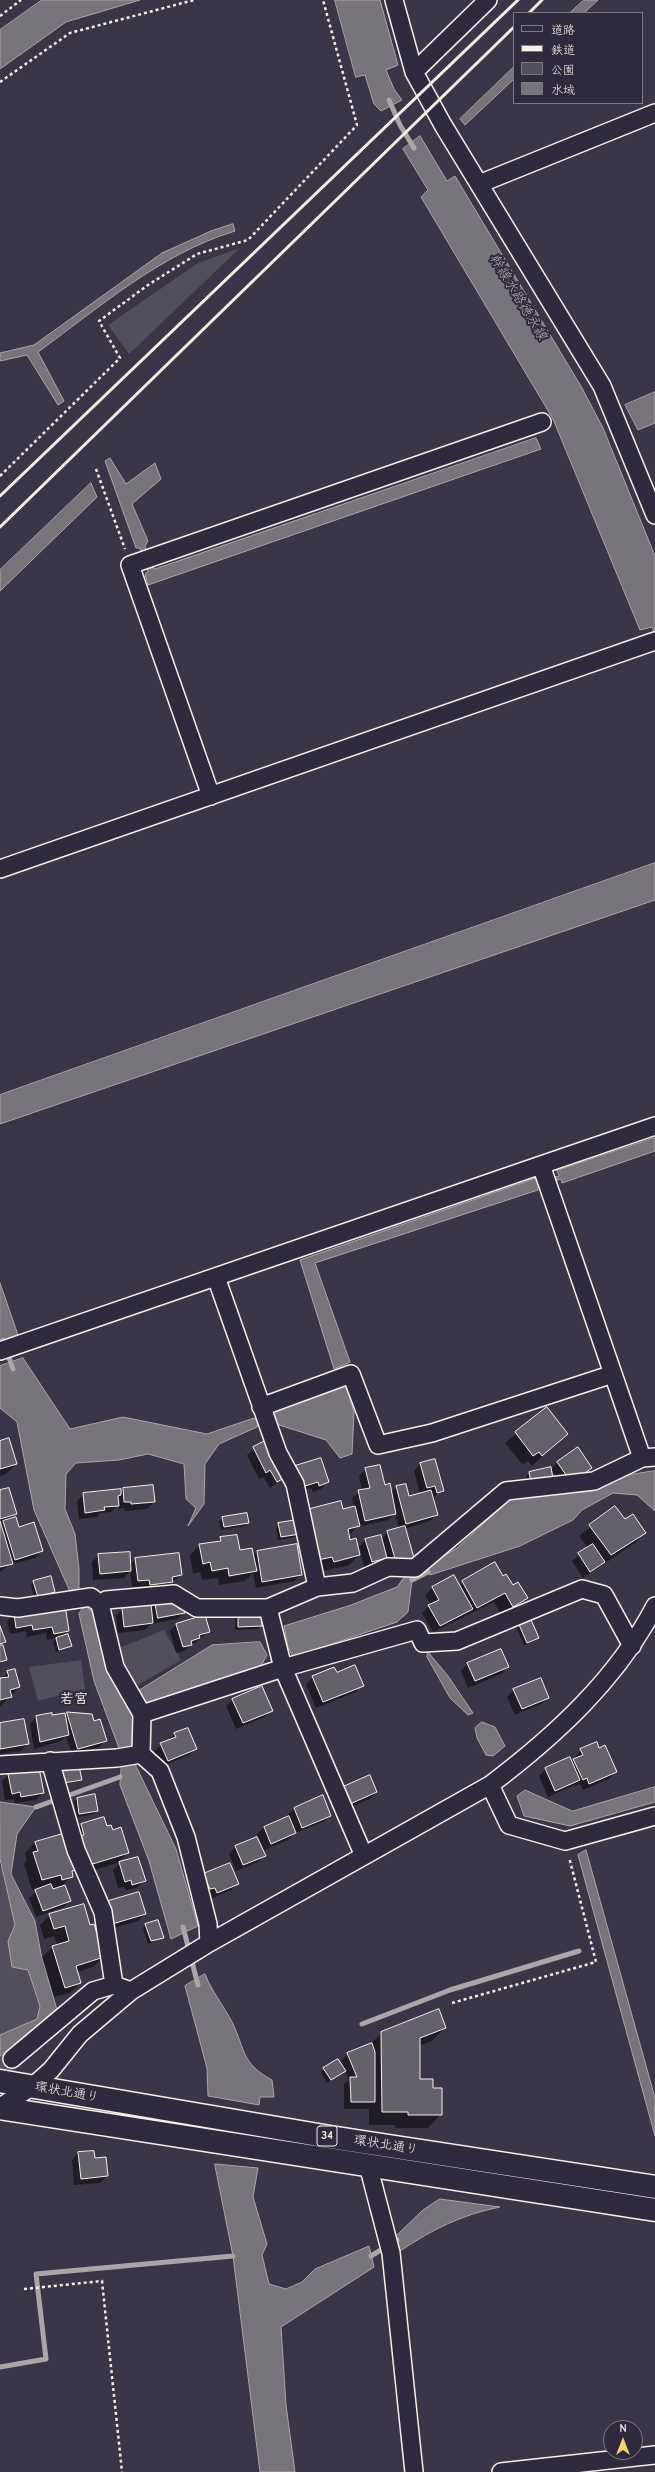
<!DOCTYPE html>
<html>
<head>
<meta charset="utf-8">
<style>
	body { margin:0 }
	#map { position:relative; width:655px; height:2472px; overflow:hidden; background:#3b3647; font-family:"Comic Neue","Klee One",sans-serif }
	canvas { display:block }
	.legend { position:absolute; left:513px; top:12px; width:130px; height:92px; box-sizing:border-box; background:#2f2a3d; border:1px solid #7e7a81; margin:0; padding:5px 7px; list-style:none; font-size:12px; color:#f4f1e8 }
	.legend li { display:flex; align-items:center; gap:8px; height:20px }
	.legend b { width:20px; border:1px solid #7e7a81 }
	.north { position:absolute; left:603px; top:2420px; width:40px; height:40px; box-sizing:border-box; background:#2f2a3d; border:1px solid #7e7a81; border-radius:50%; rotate:0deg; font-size:11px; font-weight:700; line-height:16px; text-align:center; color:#f4f1e8 }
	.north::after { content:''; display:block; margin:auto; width:14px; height:18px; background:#ffd166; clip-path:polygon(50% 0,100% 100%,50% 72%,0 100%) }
</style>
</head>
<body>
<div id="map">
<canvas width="655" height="2472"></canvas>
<ul class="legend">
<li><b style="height:5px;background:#2f2a3d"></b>道路</li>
<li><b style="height:5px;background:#f4f1e8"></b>鉄道</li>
<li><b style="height:11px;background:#534e5c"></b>公園</li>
<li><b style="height:11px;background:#78747b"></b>水域</li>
</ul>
<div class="north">N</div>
</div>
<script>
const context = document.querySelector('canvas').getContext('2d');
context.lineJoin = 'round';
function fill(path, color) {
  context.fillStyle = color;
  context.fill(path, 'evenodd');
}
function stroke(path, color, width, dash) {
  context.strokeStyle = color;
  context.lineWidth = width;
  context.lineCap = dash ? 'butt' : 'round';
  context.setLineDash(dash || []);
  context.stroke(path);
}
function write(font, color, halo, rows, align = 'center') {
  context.font = font + ' "Comic Neue","Klee One",sans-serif';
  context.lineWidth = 4;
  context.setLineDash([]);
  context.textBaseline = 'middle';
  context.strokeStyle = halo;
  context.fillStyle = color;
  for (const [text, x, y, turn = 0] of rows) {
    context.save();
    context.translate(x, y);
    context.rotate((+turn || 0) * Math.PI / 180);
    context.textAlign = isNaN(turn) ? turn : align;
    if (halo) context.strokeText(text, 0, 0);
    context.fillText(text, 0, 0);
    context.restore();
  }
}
const green = new Path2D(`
	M240 248 129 354 108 325 198 263Z
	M164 1630 181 1660 136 1686 117 1649Z
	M81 1660 85 1689 38 1701 29 1667Z
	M0 1867 3 1870 15 1925 8 1941 28 1970 40 2006 37 2019 0 2035Z`);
const water = new Path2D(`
	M42 0H140L66 22 0 69V30Z
	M335 0H380L398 65 386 70 394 89 402 100 381 111 374 104 365 75 356 77Z
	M584 0H598L584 13H570Z
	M514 67V79L465 125 460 119Z
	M420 136 447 181 455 176 582 388 603 428 655 556V634L652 627 640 630 553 419 421 197 428 190 403 149Z
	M233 224 235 231C160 254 100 307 38 352L64 401 58 405 27 355 0 361V353L34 345 162 253 211 231Z
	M655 392V423L638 430 625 405Z
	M536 438 541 449 148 585 145 574 148 571 140 548H136L105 461 110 458 126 484 155 463 161 479 132 504 148 541 145 546 154 569Z
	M91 483 97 497 0 591V570Z
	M655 863V900L0 1124V1095Z
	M655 1138V1151L562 1183 561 1179 538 1186V1190L315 1263 350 1362 334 1369 300 1260 536 1178 537 1182 559 1176 557 1171Z
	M0 1283 18 1335 0 1341Z
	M23 1358 70 1429 123 1417 207 1434 254 1418 258 1422 257 1427 219 1444 205 1464 204 1504 188 1526 196 1508 186 1499 184 1464 148 1454 119 1460 76 1463 66 1474 65 1509 75 1534 79 1569V1592L71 1594 34 1510 17 1422 0 1408V1366Z
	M342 1385 346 1386 354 1412 352 1454 340 1458 326 1440 276 1424 273 1417V1408Z
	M655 1471V1511L637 1495 613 1493 582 1510 573 1520 520 1546 430 1575 425 1567 457 1548 513 1496 560 1493 604 1486 628 1475Z
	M407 1574 412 1580 408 1612 397 1622 293 1657 288 1647 284 1626 351 1605 397 1587Z
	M85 1605 96 1616 133 1711 132 1747 120 1751 94 1681 79 1614Z
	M260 1642 267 1655 261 1666 150 1703 139 1702 133 1694 212 1645Z
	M428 1652 448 1676 473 1713 468 1715 450 1698 427 1657Z
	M482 1722 495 1727 505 1746 493 1756 486 1755 477 1738 475 1728Z
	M122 1762H134L176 1849 198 1926 171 1939 149 1861 120 1785Z
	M655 1787V1802L570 1826 524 1816 517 1796 525 1790 572 1811Z
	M0 1802 36 1807 17 1834 11 1874 35 1921 41 1954 57 2010 3 2056H0V2035L37 2019 40 2006 28 1970 12 1967 8 1941 15 1925 0 1859Z
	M586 1850 655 2098V2136L578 1855Z
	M205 1974C212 1992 224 2006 232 2022 246 2051 241 2063 272 2080L274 2097H260L259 2105 208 2096 207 2068 185 1986Z
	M215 2164 258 2168 253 2197 267 2244 262 2255 269 2284 286 2289 302 2282 315 2269 369 2246 374 2267 281 2327 286 2405 295 2472H260L233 2256Z
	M440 2199 500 2207C461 2215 433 2229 400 2251L396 2236 423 2210Z`);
const shadow = new Path2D(`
	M547 1408 567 1434 532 1466 528 1461 523 1465 505 1443Z
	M0 1442 16 1464 6 1474 0 1476Z
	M265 1442 283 1478 270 1488 263 1477 259 1479 247 1455Z
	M558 1462 591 1468 584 1475 562 1485 551 1469Z
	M420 1464 443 1490 432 1498 437 1515 430 1521 404 1529 412 1557 406 1564 389 1569 386 1558 379 1565 365 1569 359 1547 366 1540 381 1539 388 1532 399 1529 395 1514 388 1520 357 1527 348 1536 359 1555 349 1565 323 1571 322 1567 308 1570 299 1534 296 1537 278 1540 276 1527 279 1524 354 1508 352 1498 362 1491 359 1476 366 1469 391 1493 396 1487 405 1485 408 1497 420 1494 414 1471Z
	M530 1473 552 1479 528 1486 526 1476Z
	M289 1474 328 1482 321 1489 313 1492 311 1488 295 1493Z
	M124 1489 154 1502 147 1509 125 1511 124 1508 118 1509V1505L111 1512 100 1513 97 1517 79 1519 77 1501 84 1494 120 1492Z
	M0 1491 16 1513 8 1521 42 1551 35 1558 9 1565 0 1572V1525L5 1522 0 1523Z
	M615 1507 625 1521 645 1532 635 1543 583 1578 572 1561 588 1548 579 1536Z
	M223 1518 248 1522 245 1526 221 1530 219 1521Z
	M221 1538 239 1551 253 1556 257 1551 301 1575 294 1581 256 1588 253 1573 245 1581 219 1585 218 1578 202 1580 200 1572 193 1574 190 1555 200 1545 217 1542Z
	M99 1555 130 1565 136 1559 181 1575 165 1588 143 1591 142 1586 132 1587 130 1571 124 1578 93 1580 92 1562Z
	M495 1564 502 1577 526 1598 516 1608 502 1616 494 1602 433 1632 422 1613 431 1605 425 1595 432 1588 454 1576 459 1585Z
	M34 1582 54 1591 35 1600 31 1585Z
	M170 1600 177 1603 178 1610 184 1613 177 1619 151 1624 145 1630 118 1633 116 1616 123 1609 150 1608 156 1603Z
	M14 1614 68 1631 62 1637 71 1646 56 1652 53 1642 57 1638 47 1640 46 1633 27 1637 26 1631 10 1634 7 1621Z
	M238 1616 261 1625 258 1629 235 1630V1619Z
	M518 1621 537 1638 534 1641 524 1645 515 1624Z
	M176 1625 209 1632 184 1651 176 1653 170 1631Z
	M0 1627 5 1642 2 1645 6 1660 0 1664Z
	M501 1650 508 1667 501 1674 468 1688 461 1671 467 1664Z
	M8 1672 19 1687 0 1707V1680Z
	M336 1674 362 1685 356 1692 316 1708 306 1684 313 1677Z
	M514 1690 548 1698 541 1704 515 1715 507 1697Z
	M233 1699 271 1711 265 1717 236 1729 226 1706Z
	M68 1713 93 1723 106 1740 99 1747 72 1755 66 1736 61 1741 34 1749 30 1724 36 1717H64Z
	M0 1724 27 1744 21 1751 0 1754Z
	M175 1734 195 1749 189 1755 161 1767 154 1751Z
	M599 1749 616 1772 609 1779 583 1790 580 1784 576 1786 575 1785 548 1797 539 1776 546 1769 571 1762 581 1750Z
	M62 1770 81 1779 78 1782 61 1785 59 1773Z
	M9 1774 43 1793 36 1800 15 1803 14 1799 5 1800 2 1781Z
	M370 1777 376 1792 370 1799 343 1810Z
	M95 1796 97 1811 94 1814 77 1817 74 1802 77 1799Z
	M322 1797 330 1816 323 1822 295 1833 288 1840 264 1850 257 1834 264 1827 288 1817 287 1815 294 1809Z
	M81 1825 106 1828 128 1853 117 1863 79 1875 77 1868 61 1888 70 1901 63 1907 36 1917 29 1898 39 1888 32 1890 24 1864 27 1860 25 1853 35 1843 65 1834 71 1835Z
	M257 1838 264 1856 258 1862 236 1871 229 1854 235 1847Z
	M120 1863 144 1880 138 1887 126 1891 124 1887 118 1888 113 1870Z
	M229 1864 238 1883 231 1890 210 1899 197 1881Z
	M105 1903 145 1914 138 1921 105 1930Z
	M50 1915 90 1926 103 1957 93 1967 77 1972 80 1983 70 1993 54 1997 42 1957 53 1947 58 1946 54 1936 44 1939 40 1925Z
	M146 1924 163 1937 148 1944 143 1928Z
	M445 2028 432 2041 419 2046V2080L432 2089 441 2114 428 2128H395V2125H369V2109H344V2084L349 2080 345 2070 327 2083 321 2072 338 2060 344 2067 341 2061 348 2054 369 2045 382 2033Z
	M78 2153 94 2159 105 2158 107 2176 100 2183 74 2185 72 2160Z`);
const stream = new Path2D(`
	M389 100 400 125 414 148
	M3 1340 13 1369
	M412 1580 428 1572
	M36 1807 120 1777
	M183 1927 198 1985
	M362 2024 450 1990 579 1951
	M371 2256 397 2240
	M0 2367 46 2359 36 2274 233 2256`);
const building = new Path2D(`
	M547 1407 568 1434 542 1456 539 1452 533 1456 515 1432Z
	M9 1438 17 1464 0 1469V1441Z
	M265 1441 284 1478 277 1482 270 1470 266 1473 253 1447Z
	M578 1447 592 1468 578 1478 569 1479 557 1462Z
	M321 1458 329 1482 319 1486 318 1482 302 1487 295 1466Z
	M435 1459 444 1491 437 1493 435 1486 427 1488 420 1463Z
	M380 1465 385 1485 390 1483 396 1514 365 1521 358 1490 370 1488 365 1468Z
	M551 1467 553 1479 531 1483 529 1472Z
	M406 1484 409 1496 431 1490 438 1515 406 1524 396 1486Z
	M153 1485 155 1502 131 1504V1502H124L123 1488Z
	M9 1488 17 1514 0 1519V1490Z
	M121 1489V1495L118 1496 119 1506 104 1507 105 1510 85 1513 83 1493Z
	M341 1501 343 1509 355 1506 360 1526 348 1529 350 1540 356 1538 360 1555 334 1562 332 1557 318 1560 306 1510Z
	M615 1506 625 1519 633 1514 646 1533 611 1555 589 1525Z
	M247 1513 249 1523 224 1527 222 1517Z
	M16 1517 19 1527 34 1522 43 1551 15 1560 3 1521Z
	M297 1520 300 1534 281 1537 278 1523Z
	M0 1521 13 1564 0 1567Z
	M405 1526 414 1558 396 1562 387 1531Z
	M237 1535 240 1550 252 1548 257 1571 229 1576 228 1568 212 1571 210 1562 203 1564 199 1544 221 1541 220 1537Z
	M381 1535 387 1558 372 1562 365 1539Z
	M297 1544 302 1575 262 1582 257 1551Z
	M593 1544 605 1562 590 1572 578 1553Z
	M130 1552 131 1571 100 1574 98 1554Z
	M179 1553 182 1575 172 1577 173 1582 150 1585 149 1580 138 1581 135 1558Z
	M495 1562 503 1576 506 1574 513 1585 518 1582 528 1598 513 1607 505 1593 477 1608 462 1581Z
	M454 1575 473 1609 440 1626 428 1605 439 1600 432 1587Z
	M51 1576 55 1592 38 1597 33 1581Z
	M155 1602 178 1603 179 1609 185 1608V1613L158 1618Z
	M151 1604 153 1623 124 1627 122 1608Z
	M65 1605 69 1631 54 1634 52 1627 33 1630 32 1625 16 1628 14 1614Z
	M261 1614 262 1626 238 1627V1615Z
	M205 1615 210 1632 199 1635 200 1638 191 1641 192 1645 183 1647 176 1624Z
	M529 1615 539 1638 527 1643 517 1620Z
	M0 1626 6 1642 0 1644Z
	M68 1634 72 1646 59 1650 56 1638Z
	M0 1645H3L7 1660 0 1662Z
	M501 1649 509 1667 475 1681 467 1663Z
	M355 1665 364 1686 323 1702 312 1676 334 1667 337 1672Z
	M15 1669 20 1687 10 1690 12 1697 0 1700V1678L9 1677 7 1671Z
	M541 1678 549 1698 522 1709 513 1689Z
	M262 1686 273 1711 243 1723 232 1699Z
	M67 1712 92 1714 94 1721 100 1719 107 1741 78 1749Z
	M52 1713V1715L65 1713 69 1735 40 1742 36 1716Z
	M24 1719 29 1744 0 1749V1723Z
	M188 1728 197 1749 168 1761 160 1743 176 1737 174 1733Z
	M597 1742 599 1748 605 1745 617 1772 589 1784 587 1778 583 1780 573 1759 583 1755 580 1749Z
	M570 1757 580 1780 555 1791 545 1768Z
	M79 1766 82 1780 64 1783 62 1769Z
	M39 1768 44 1793 21 1797 20 1792 12 1794 8 1774Z
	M370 1775 377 1792 350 1804 343 1787Z
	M95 1794 98 1811 79 1814 77 1798Z
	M323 1795 331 1816 302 1828 294 1808Z
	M289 1816 296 1833 271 1844 264 1827Z
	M104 1817 107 1826 111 1825 113 1830 121 1827 129 1853 89 1865 80 1836 84 1835 81 1824Z
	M66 1833 77 1870 72 1871 73 1877 62 1880 61 1875 42 1880 33 1852 38 1851 35 1842Z
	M257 1837 266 1856 243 1865 235 1846Z
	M138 1857 146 1881 132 1885 131 1880 125 1882 119 1862Z
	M230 1863 239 1884 217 1893 215 1888 210 1889 203 1874Z
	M51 1884 53 1889 65 1885 71 1901 43 1911 35 1890Z
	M139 1892 146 1914 112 1924 105 1902Z
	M84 1904 90 1925 94 1924 104 1957 76 1966 81 1983 65 1988 52 1946 69 1941 65 1926 54 1929 49 1914Z
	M158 1920 164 1938 151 1941 145 1924Z
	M439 2009 446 2028 420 2038V2079H433V2088H442V2115H408V2112H382L381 2032Z
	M372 2043 375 2052V2102H351L350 2077H357L347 2053Z
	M338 2059 346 2071 331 2080 323 2068Z
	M94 2151 95 2158 106 2157 108 2176 81 2179 78 2152Z`);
const minorTunnel = new Path2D(`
	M0 2070 12 2059`);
const path = new Path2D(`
	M0 16 21 0
	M0 82 70 33 194 0
	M96 469 125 549
	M0 476 120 358 99 321 148 285 197 254 248 240 357 125 323 0
	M452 2003 596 1962 569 1857
	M24 2289 102 2281 122 2472`);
const minor = new Path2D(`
	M394 0 414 72 443 125 602 386 655 515
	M414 72 488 0
	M479 184 655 113
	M211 796 130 565 542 422
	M0 869 655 641
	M541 1165 655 1126
	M216 1277 278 1453 295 1484 317 1587
	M0 1351 541 1165 642 1458 655 1457
	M261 1407 351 1374 378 1445 432 1433 613 1374
	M100 1604 106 1600 174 1594 197 1608H268L317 1587 353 1583 388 1567 415 1568 506 1491 594 1481 642 1458
	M0 1606 18 1608 91 1597 100 1604 115 1667 142 1714 283 1668 417 1630 423 1643 457 1641 582 1589 604 1595 632 1646
	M268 1608 283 1668 364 1856
	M142 1714 141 1754 160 1771 186 1837 208 1924 209 1943
	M50 1761 76 1850 103 1912 114 1985 131 1991
	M0 1765 117 1758 141 1754
	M490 1785 509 1825 565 1841 655 1816
	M12 2059 93 1991 114 1985
	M0 2107 33 2086 51 2070 80 2034 131 1991 209 1943 490 1785C555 1736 617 1679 655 1606
	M368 2165 391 2253 414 2472
	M501 2472 655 2455`);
const highway = new Path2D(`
	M0 2081 330 2137 655 2187
	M0 2108 655 2210`);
const rail = new Path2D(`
	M529 13 542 0
	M0 496 518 0
	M0 527 514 27`);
const shields = [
	[327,2136,20]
];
const shieldNames = [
	["34",327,2136]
];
const streetNames = [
	["環状北通り",67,2092,10],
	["環状北通り",386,2145,9]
];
const waterNames = [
	["幹線水路徳永線",518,297,59]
];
const neighbourhoodNames = [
	["若宮",74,1699]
];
fill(green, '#534e5c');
fill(water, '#78747b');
stroke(water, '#aaa6a7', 1);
fill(shadow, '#0007');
stroke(stream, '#aaa6a7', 5);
fill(building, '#65616c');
stroke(building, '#f4f1e8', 1);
stroke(minorTunnel, '#57525f', 17, [17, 8]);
stroke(minor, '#f4f1e8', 20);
stroke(highway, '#f4f1e8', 25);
stroke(path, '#f4f1e8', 2.5, [3, 3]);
stroke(minor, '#2f2a3d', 17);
stroke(highway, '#2f2a3d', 22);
stroke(rail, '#f4f1e8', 3);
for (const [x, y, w] of shields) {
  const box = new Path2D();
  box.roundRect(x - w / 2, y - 10, w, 20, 3);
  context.fillStyle = '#2f2a3d';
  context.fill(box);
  stroke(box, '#f4f1e8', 1);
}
write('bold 12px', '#f4f1e8', null, shieldNames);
write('13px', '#f4f1e8', '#2f2a3d', streetNames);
write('italic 14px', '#b6b2b2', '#2f2a3d', waterNames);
write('bold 14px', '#f4f1e8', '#2f2a3d', neighbourhoodNames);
</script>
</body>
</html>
